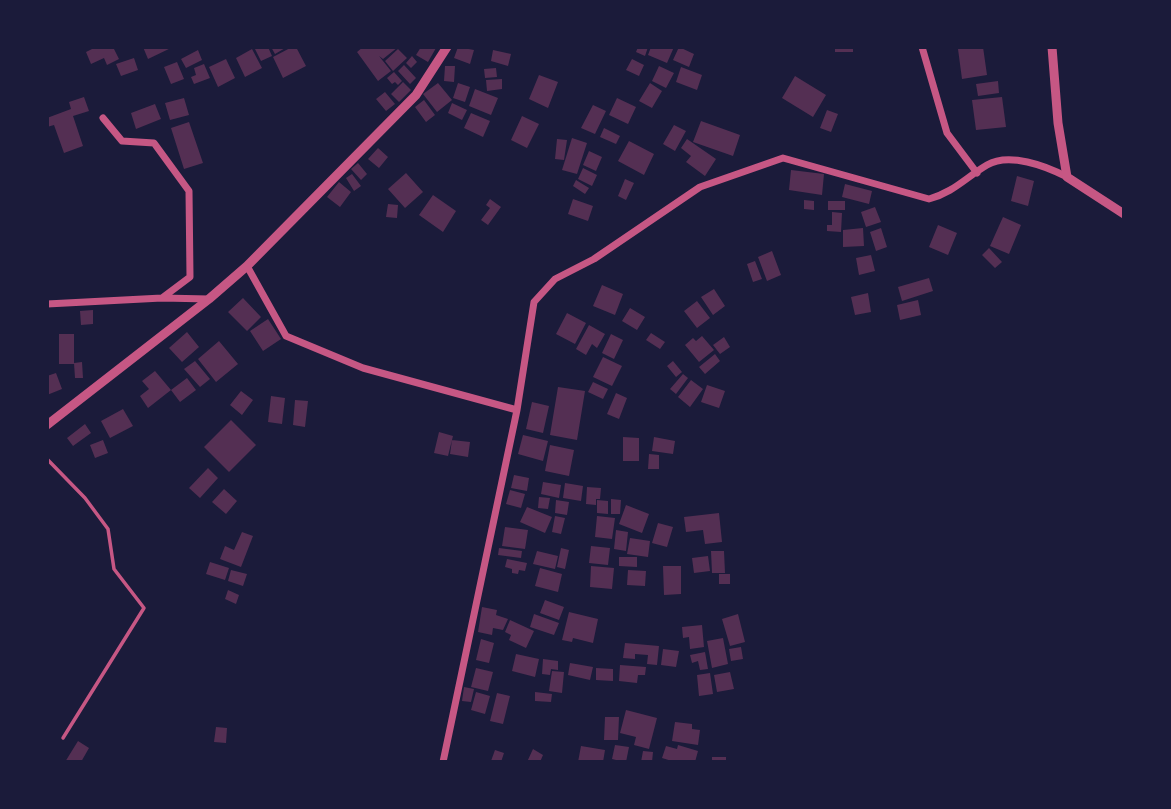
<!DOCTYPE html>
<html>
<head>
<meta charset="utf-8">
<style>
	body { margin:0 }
	#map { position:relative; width:1171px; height:809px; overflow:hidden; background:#1b1b3a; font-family:Roboto,sans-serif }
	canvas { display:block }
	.frame { position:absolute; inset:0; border:49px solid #1b1b3a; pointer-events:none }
</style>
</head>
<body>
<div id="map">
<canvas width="1171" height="809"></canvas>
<div class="frame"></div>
</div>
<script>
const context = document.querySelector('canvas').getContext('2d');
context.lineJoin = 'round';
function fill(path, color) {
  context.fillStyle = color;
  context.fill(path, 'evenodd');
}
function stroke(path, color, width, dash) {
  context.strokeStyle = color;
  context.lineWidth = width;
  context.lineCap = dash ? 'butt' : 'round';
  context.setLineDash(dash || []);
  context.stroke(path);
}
const building = new Path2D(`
	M96 47H113L119 59 107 65 104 58 91 64 86 52Z
	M143 47H173L148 59Z
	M254 47H268L272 56 261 61Z
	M271 47H287L275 54Z
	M292 47H296L306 66 283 78 273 57Z
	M363 47H398L383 59 379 56 391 71 378 81 357 52Z
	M421 47 436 48 428 62 416 55Z
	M458 47 474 50 470 64 454 58Z
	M638 47H648L645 56 636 52Z
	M651 47H674L667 63 648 55Z
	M679 47 694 54 689 67 673 60Z
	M835 47H853V52H835Z
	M968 47H983L987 75 962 79 958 49Z
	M252 49 262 68 245 77 236 58Z
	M398 49 407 58 393 71 385 61Z
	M198 50 202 60 186 68 181 59Z
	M493 50 511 54 508 66 491 61Z
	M412 56 417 62 411 68 406 63Z
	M134 58 138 70 121 76 116 64Z
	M226 59 235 78 218 87 209 67Z
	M632 59 644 65 639 76 626 70Z
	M177 62 184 79 171 84 164 67Z
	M204 64 210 78 194 84 191 77 196 75 194 68Z
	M404 65 416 78 410 84 398 71Z
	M445 66H455L454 82 444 81Z
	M659 66 674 73 666 88 652 81Z
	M681 67 702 75 697 90 676 82Z
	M496 68 497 77 485 78 484 69Z
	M394 72 402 81 398 85 395 82 392 84 387 78Z
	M539 75 558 82 548 108 529 99Z
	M795 76 826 95 813 117 782 98Z
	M502 79V89L487 91 486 80Z
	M998 81 999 93 978 96 976 84Z
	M403 82 411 90 399 102 391 94Z
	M438 83 452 100 437 112 423 94Z
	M458 83 470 87 465 102 453 98Z
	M650 83 662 91 652 108 639 101Z
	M475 89 498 98 491 115 469 106Z
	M385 92 395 104 386 111 376 99Z
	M84 97 89 111 73 116 83 146 64 153 54 125 47 127V118L71 109 69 102Z
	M1002 97 1006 127 976 130 972 100Z
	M184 98 189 115 170 120 165 103Z
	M617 98 636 107 628 124 609 115Z
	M424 100 435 115 426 122 415 107Z
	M452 103 467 110 462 120 448 113Z
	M155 104 161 119 136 129 131 113Z
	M593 105 606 111 595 134 581 128Z
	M827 110 838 114 831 132 820 128Z
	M471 113 490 121 483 137 464 128Z
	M522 116 539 124 527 148 511 140Z
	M701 121 740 135 733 156 693 142Z
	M189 122 203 163 184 169 171 128Z
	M674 125 686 131 675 151 663 144Z
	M604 128 620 136 616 144 600 137Z
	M572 138 587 143 577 174 562 170Z
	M557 139 567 140 564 160 555 159Z
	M687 139 716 159 705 176 686 162 691 156 681 148Z
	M629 141 654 154 644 175 618 161Z
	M378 148 388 157 379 168 368 159Z
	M589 151 602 157 596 171 583 165Z
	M358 163 367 174 361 180 351 169Z
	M583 168 597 175 592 186 578 179Z
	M791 170 824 174 822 195 789 190Z
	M406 173 423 192 405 208 388 189Z
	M352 174 361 186 354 191 346 178Z
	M1017 176 1034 181 1028 206 1011 201Z
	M625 179 634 183 626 200 618 196Z
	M576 180 589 188 585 194 573 186Z
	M339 182 351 192 340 207 327 197Z
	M845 184 872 191 869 204 842 197Z
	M433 195 456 211 443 232 419 215Z
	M490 199 501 207 488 225 481 220 490 208 486 205Z
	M573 199 593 206 588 221 568 214Z
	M804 200 814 201V210L804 209Z
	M828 201H845V210H828Z
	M388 204 398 205 397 218 386 217Z
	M875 207 881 222 866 227 861 212Z
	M832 212 842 213 841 232 827 231V225H832Z
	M1003 217 1021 225 1009 254 990 246Z
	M938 225 957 233 948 255 929 247Z
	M863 228 864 246 843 247V230Z
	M881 228 887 247 876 251 870 232Z
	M989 248 1002 262 995 268 982 255Z
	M772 251 781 275 767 281 758 257Z
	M871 255 875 271 859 275 856 258Z
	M755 261 762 279 753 282 747 264Z
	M929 278 933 291 902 301 898 287Z
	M602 285 623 294 615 315 593 306Z
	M714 289 725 306 713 315 701 297Z
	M868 293 871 312 855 315 851 297Z
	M243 298 261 317 247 331 228 312Z
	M918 300 921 315 900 320 897 305Z
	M697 301 710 318 697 328 684 311Z
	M630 308 645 317 637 330 622 321Z
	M93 310V324L81 325 80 311Z
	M567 313 586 323 575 344 556 334Z
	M268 319 281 339 263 351 250 331Z
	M589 325 605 334 597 348 592 344 586 355 576 349Z
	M187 332 199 347 182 362 169 348Z
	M651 333 665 342 660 349 646 340Z
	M59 334H74V364H59Z
	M611 334 623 340 614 359 602 353Z
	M702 336 714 350 699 362 685 345 693 338 696 341Z
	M724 337 730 347 720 354 713 345Z
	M219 341 238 364 216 382 198 359Z
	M715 354 720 361 705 374 699 367Z
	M603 357 622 366 612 386 593 377Z
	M195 361 210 379 200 387 184 369Z
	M673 361 682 372 676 377 667 366Z
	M82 362 83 378H75L74 363Z
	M155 371 171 390 148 408 140 396 149 389 142 381Z
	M56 373 62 389 47 395V376Z
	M683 374 688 378 676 394 670 389Z
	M187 378 196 390 180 402 171 390Z
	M691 380 703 389 690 407 678 397Z
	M593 382 608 389 603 399 588 392Z
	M707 385 725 391 719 408 701 402Z
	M558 387 585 391 577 440 550 435Z
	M241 391 253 400 242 415 230 405Z
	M616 393 627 398 619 419 607 414Z
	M271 396 285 398 282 424 268 422Z
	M295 400 308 401 305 427 293 425Z
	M532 402 549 406 543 433 526 429Z
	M123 409 133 426 110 438 101 421Z
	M231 420 256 445 229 472 204 447Z
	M85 424 91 433 73 446 67 438Z
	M439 432 453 436 448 456 434 453Z
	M523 435 548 441 543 461 518 454Z
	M623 437 639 438V461H623Z
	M654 437 675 441 673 454 652 451Z
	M103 440 108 453 95 458 90 445Z
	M452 440 470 442 468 457 450 454Z
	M550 445 574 450 569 476 545 471Z
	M649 454 659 455V469H648Z
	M208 468 218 478 200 498 189 488Z
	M514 475 529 478 527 491 511 488Z
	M543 482 561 485 559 498 541 494Z
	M565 483 583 486 581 501 563 498Z
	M587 487 601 488 600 499H596V505L586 504Z
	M224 489 237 501 226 514 212 502Z
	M510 490 525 494 521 508 506 504Z
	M539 497 550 498 548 509 538 508Z
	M611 499 621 500 620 514H611Z
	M556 500 569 502 567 515 555 513Z
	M597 500 608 501V514L597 513Z
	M626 505 649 514 642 533 619 524Z
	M527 507 552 517 545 533 520 522Z
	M719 513 722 542 705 544 703 530 686 532 684 517Z
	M555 516 565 518 561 534 552 532Z
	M597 516 615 518 612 539 595 537Z
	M658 523 673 527 667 547 652 543Z
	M505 527 528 530 525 549 502 546Z
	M616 530 628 532 626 551 614 549Z
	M242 532 253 536 241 567 220 559 225 546 234 550Z
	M630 538 650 541 648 557 627 554Z
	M591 546 610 548 608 565 589 563Z
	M499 548 522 551 521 558 498 555Z
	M561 548 569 550 565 569 557 567Z
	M537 551 558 556 555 569 533 564Z
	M711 551H724L725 573H712Z
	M708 556 710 571 694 573 692 558Z
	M619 557H637V567L619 566Z
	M507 559 527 563 525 571 519 570 518 574 512 573V569L505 567Z
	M210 562 229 568 225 580 206 574Z
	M591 566 614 568 612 589 590 587Z
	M663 566H681V594L664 595Z
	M540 568 562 574 558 592 535 586Z
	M231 570 247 574 243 586 228 581Z
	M628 570 646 571 645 586 627 585Z
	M719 574H730V584H719Z
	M228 590 239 595 236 604 225 599Z
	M545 600 564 607 559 620 540 613Z
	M482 607 497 610 496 615 508 619 503 630 493 628 492 635 478 632Z
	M569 612 598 619 593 643 573 638 572 642 562 640Z
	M534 614 559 623 554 635 530 627Z
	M738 614 745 642 730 646 722 619Z
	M510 620 534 631 526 648 509 640 511 635 505 632Z
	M702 625 704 647 690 649 689 637 683 638 682 627Z
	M723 638 728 664 712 668 707 641Z
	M481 639 494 643 489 663 476 660Z
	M625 643 659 646 657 665 647 664 648 655 635 654V659L623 658Z
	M741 647 743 659 731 661 729 649Z
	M663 649 679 651 676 667 661 665Z
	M705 652 708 669 700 670 698 661 692 663 690 655Z
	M516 654 539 659 535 677 512 671Z
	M543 659 558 661V670L551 669 550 675 542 674Z
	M570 663 593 667 590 680 568 675Z
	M620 665 646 667 645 675H638L637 683 619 681Z
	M476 668 493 672 488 691 471 687Z
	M596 668 613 669V681L596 680Z
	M552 671 564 672 562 693 549 691Z
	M730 672 734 689 717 692 714 675Z
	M710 673 713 694 699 696 697 675Z
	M464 687 474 689 471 702 462 701Z
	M476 692 490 696 485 714 471 710Z
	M535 692 552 694 551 702 535 701Z
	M497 693 510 696 503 724 490 721Z
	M626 710 657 718 649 749 634 745 636 737 620 733Z
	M605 717H619L618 740H604Z
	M675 722 692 724V729L700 730 698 745 672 741Z
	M216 727 227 728 226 743 214 742Z
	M78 741 89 748 81 762H65Z
	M615 745 629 747 626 762H616V760L612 759Z
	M678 745 698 751 695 762H675L662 758 666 746 677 749Z
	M581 746 605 750 603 762H578Z
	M533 749 543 755 540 762H527Z
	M495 750 504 753 501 762 491 761Z
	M643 751 653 752 652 762H641Z
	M712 757H726V762H712Z`);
const service = new Path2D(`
	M47 459 85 498 108 529 114 569 144 608 63 738`);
const minor = new Path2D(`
	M922 47 947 133 977 173
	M103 118 122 141 154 143 189 191 190 277 162 298
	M247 266 286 336 363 368 517 410
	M47 304 162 298 209 299
	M443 762 517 410 534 302 555 279 594 259 700 187 783 158 929 199C954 192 965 178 987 165 1009 152 1046 166 1067 177`);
const tertiary = new Path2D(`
	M1052 47 1058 123 1067 177 1124 214
	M47 425 209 299 247 266 416 95 447 47`);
fill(building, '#542f53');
stroke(service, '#c65784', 3.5);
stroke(minor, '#c65784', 7);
stroke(tertiary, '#c65784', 9);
</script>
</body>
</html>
